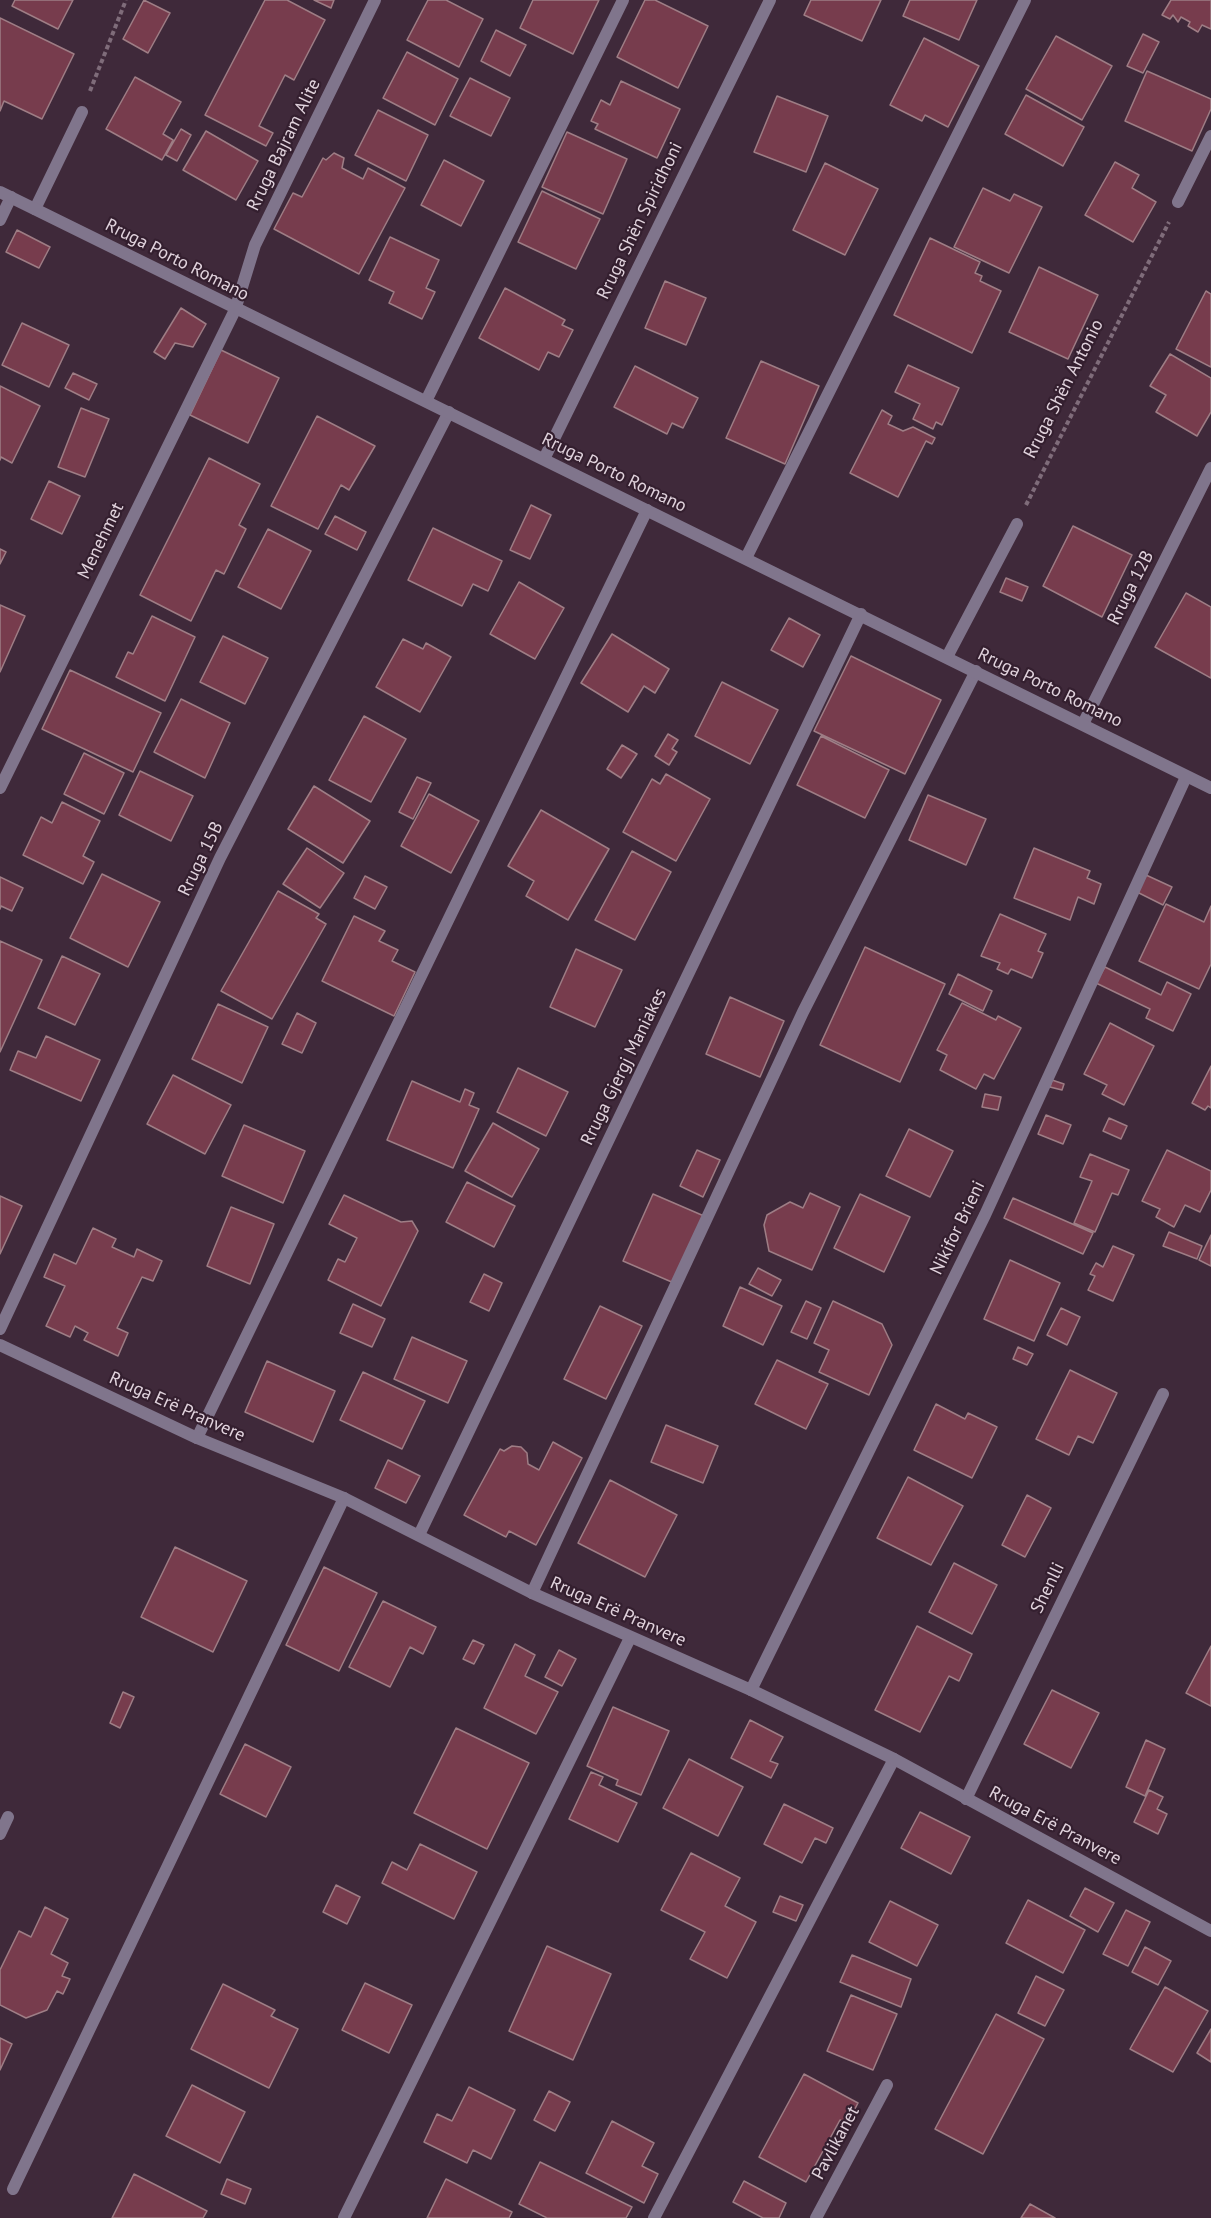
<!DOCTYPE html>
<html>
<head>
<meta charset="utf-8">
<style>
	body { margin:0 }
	canvas { display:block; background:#3f293a }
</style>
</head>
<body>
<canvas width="1211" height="2218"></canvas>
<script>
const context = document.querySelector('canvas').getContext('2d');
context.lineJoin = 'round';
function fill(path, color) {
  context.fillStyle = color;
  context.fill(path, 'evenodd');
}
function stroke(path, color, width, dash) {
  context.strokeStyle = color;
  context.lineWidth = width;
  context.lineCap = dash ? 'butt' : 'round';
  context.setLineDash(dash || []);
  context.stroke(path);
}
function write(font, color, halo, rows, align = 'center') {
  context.font = font + ' "PT Sans",sans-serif';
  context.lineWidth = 4.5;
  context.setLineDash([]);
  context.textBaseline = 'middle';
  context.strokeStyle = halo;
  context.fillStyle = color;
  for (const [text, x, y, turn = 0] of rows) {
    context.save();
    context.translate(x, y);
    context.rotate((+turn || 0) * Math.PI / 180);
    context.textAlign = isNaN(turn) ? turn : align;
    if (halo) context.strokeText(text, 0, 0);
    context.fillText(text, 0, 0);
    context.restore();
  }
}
const building = new Path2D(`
	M15 0H73L58 29 12 6Z
	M144 0 170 13 148 53 123 39Z
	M265 0H287L325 20 294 80 285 75 259 126 273 133 266 146 205 115Z
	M314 0H334L331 8Z
	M428 0H446L483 19 459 67 407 40Z
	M533 0H599L573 54 520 28Z
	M645 0H655L708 26 678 88 617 57Z
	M811 0H881L862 41 804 15Z
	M910 0H977L959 40 903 16Z
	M1171 0H1211V29L1202 25 1198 32 1188 26 1190 22 1181 17 1178 22 1173 15 1170 19 1162 15Z
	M0 18 74 54 42 119 4 101 0 111Z
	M496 30 526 45 510 76 481 61Z
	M1143 34 1159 42 1143 73 1127 66Z
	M1056 36 1112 66 1082 120 1026 89Z
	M924 38 979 66 948 127 925 115 922 121 890 105Z
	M407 52 458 79 435 125 383 98Z
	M1147 71 1211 99V109L1192 151 1125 121Z
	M135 77 181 102 163 134 173 140 162 160 106 129Z
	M470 78 510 98 491 136 450 116Z
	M621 81 680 109 657 158 595 129 598 124 591 121 601 100 610 105Z
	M1026 95 1084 127 1063 166 1005 134Z
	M777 96 828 116 806 172 754 152Z
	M378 110 428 135 406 181 355 155Z
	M181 129 191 135 177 161 166 155Z
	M206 131 258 161 236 200 183 170Z
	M567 132 627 159 603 214 542 187Z
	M334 153 344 158 342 168 363 179 368 168 405 188 359 274 274 229 293 193 302 197 323 158 326 160Z
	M444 160 484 181 461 226 421 205Z
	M1115 162 1139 175 1132 188 1156 202 1133 242 1085 215Z
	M825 163 878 189 845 255 793 230Z
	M983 188 1010 201 1014 194 1042 207 1009 273 954 247Z
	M542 191 600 219 576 269 518 242Z
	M17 230 50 247 39 268 6 252Z
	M390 237 439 260 426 288 435 292 422 319 389 303 394 292 369 280Z
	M930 238 980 262 975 273 982 276 980 281 1001 291 972 353 894 315Z
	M1039 267 1098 295 1068 359 1009 332Z
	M665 281 706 298 686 345 645 328Z
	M505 288 565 320 562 325 573 330 559 357 548 352 539 370 479 338Z
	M1206 291 1211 294V367L1176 349Z
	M181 308 206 324 193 347 175 343 165 359 154 352Z
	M22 323 69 345 49 387 2 365Z
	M221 350 279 378 248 443 190 415Z
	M1170 354 1211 378V412L1197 436 1156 412 1166 395 1150 386Z
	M761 361 819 386 785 464 726 438Z
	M908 365 959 388 942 425 936 422 933 429 913 419 920 404 895 392Z
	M635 366 698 398 683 428 672 423 667 434 614 407Z
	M73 373 97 384 89 400 65 388Z
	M0 386 40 406 12 463 1 457 0 460Z
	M81 408 109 419 85 477 58 467Z
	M882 410 892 416 888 424 903 431 913 427 935 438 932 444 926 441 898 497 850 473Z
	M317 416 375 446 349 490 341 485 318 529 271 506Z
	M209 458 260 484 239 525 246 529 224 574 216 570 191 621 140 595Z
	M49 481 80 496 62 534 31 519Z
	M531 505 551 515 530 559 510 550Z
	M335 516 366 532 357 550 325 534Z
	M1073 526 1132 555 1102 617 1043 586Z
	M433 528 502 561 488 591 473 584 462 606 408 580Z
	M268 529 311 551 281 609 238 587Z
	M0 549 6 552 0 564Z
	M1006 578 1028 587 1022 601 1000 592Z
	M519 582 564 608 535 659 490 634Z
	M1186 593 1211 607V678L1155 647Z
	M0 605 25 616 0 672Z
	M152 616 195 637 165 701 116 677 128 652 133 654Z
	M789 618 820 635 803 667 771 650Z
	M612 634 669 669 655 693 644 686 628 712 581 683Z
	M223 636 268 658 245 704 200 682Z
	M403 639 423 649 426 643 451 657 420 712 376 687Z
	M851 656 941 700 905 774 814 731Z
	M70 670 161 713 133 772 42 729Z
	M722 682 778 710 750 764 695 736Z
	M181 699 230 723 205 778 154 752Z
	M364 716 406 739 371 802 329 780Z
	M668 734 678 740 672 749 677 752 669 765 655 756Z
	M821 736 889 770 865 818 797 785Z
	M622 745 637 754 621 778 607 769Z
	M84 753 124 773 104 814 64 794Z
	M140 771 193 796 171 841 119 815Z
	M666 774 710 799 676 861 623 832 652 779 660 784Z
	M417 777 431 783 413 819 399 812Z
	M314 786 370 821 343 863 288 829Z
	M429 794 479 821 451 873 401 846Z
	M928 795 986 819 966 865 909 840Z
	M62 802 100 821 83 856 94 862 83 884 23 855 41 817 52 823Z
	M541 810 609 849 568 920 526 896 534 881 508 866Z
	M307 848 344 873 320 908 283 884Z
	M1034 848 1090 871 1087 878 1101 884 1094 904 1078 897 1070 920 1014 898Z
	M632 851 671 872 635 940 595 920Z
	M102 874 160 902 128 967 70 938Z
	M1146 875 1172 887 1163 905 1137 892Z
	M365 876 387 887 375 909 354 898Z
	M0 877 23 888 12 911 1 906 0 909Z
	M278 891 319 914 316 918 326 924 272 1019 221 991Z
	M1166 904 1204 922 1211 906V964L1199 989 1139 961Z
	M1000 914 1046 934 1038 951 1043 953 1032 978 1011 969 1008 974 997 969 1000 963 981 956Z
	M354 916 385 931 379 941 398 950 392 961 415 972 394 1016 322 981Z
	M0 941 42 960 0 1052Z
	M865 947 945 984 900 1082 820 1045Z
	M576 949 622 970 595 1027 550 1007Z
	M62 956 100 974 75 1025 38 1008Z
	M1105 967 1161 995 1167 982 1191 994 1173 1031 1146 1018 1150 1009 1096 983Z
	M958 974 992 991 983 1011 949 994Z
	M730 997 784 1021 760 1077 706 1054Z
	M962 1003 996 1020 998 1016 1021 1028 994 1079 984 1074 976 1089 940 1070 947 1055 937 1050Z
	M218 1004 268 1027 242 1083 192 1059Z
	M297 1013 316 1023 302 1053 282 1044Z
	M1110 1023 1154 1046 1124 1105 1102 1094 1107 1085 1084 1074Z
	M46 1036 100 1060 81 1101 10 1070 18 1051 36 1058Z
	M1211 1066V1108L1208 1106 1205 1110 1192 1103Z
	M518 1068 568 1092 546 1136 497 1112Z
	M173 1075 231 1105 205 1154 147 1124Z
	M1052 1080 1064 1084 1062 1090 1050 1087Z
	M412 1081 460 1102 465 1089 474 1093 469 1105 479 1109 453 1168 387 1140Z
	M985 1094 1001 1097 998 1110 982 1107Z
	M1046 1115 1071 1125 1063 1144 1038 1134Z
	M1109 1118 1127 1126 1121 1139 1103 1131Z
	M493 1123 539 1149 512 1197 465 1171Z
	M244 1125 305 1151 283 1203 222 1176Z
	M909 1129 953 1151 930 1197 886 1176Z
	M697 1150 720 1160 703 1197 680 1186Z
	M1167 1150 1211 1171V1190L1200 1212 1185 1205 1174 1227 1156 1217 1160 1209 1142 1201Z
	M1090 1154 1129 1170 1118 1195 1112 1193 1095 1232 1074 1223 1092 1181 1080 1177Z
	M467 1182 515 1206 494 1247 446 1222Z
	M810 1193 840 1207 812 1270 769 1251 764 1225 767 1215 790 1202 803 1208Z
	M653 1194 704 1216 674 1283 623 1261Z
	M860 1194 910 1217 884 1272 834 1248Z
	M344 1195 401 1222 412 1221 418 1231 381 1306 328 1280 338 1259 345 1262 357 1238 329 1224Z
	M0 1196 22 1206 0 1254Z
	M1013 1198 1093 1233 1083 1254 1004 1218Z
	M231 1207 274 1224 250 1284 207 1266Z
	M93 1228 116 1239 112 1247 134 1257 137 1249 162 1261 153 1281 142 1277 117 1328 128 1333 118 1356 84 1340 88 1333 75 1326 70 1337 46 1326 65 1286 44 1277 54 1254 76 1264Z
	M1169 1232 1202 1246 1197 1259 1163 1246Z
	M1211 1235V1266L1199 1260Z
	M1113 1246 1134 1255 1113 1301 1088 1290 1095 1276 1090 1274 1096 1263 1103 1267Z
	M1010 1260 1060 1283 1034 1341 984 1319Z
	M758 1268 781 1280 772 1296 749 1284Z
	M484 1274 502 1283 489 1311 470 1302Z
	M740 1287 782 1306 763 1345 723 1326Z
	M806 1301 821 1308 807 1339 791 1332Z
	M833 1301 882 1324 892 1345 869 1395 819 1372 829 1350 814 1343Z
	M353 1304 385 1319 372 1347 340 1333Z
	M600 1306 642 1326 606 1399 564 1379Z
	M1061 1308 1080 1317 1067 1345 1047 1335Z
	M412 1337 467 1361 448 1403 394 1379Z
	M1018 1347 1033 1354 1027 1365 1013 1359Z
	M777 1360 828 1384 806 1429 755 1404Z
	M267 1361 335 1391 313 1442 245 1412Z
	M1070 1370 1117 1393 1093 1443 1078 1436 1069 1455 1036 1439Z
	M363 1372 425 1401 402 1449 340 1420Z
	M936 1404 965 1419 968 1413 997 1427 972 1478 914 1450Z
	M666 1425 718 1446 703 1483 651 1462Z
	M553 1442 582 1458 536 1545 509 1531 506 1537 464 1515 500 1449 504 1451 512 1446 521 1447 527 1453 528 1464 539 1470Z
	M388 1460 420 1476 406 1503 375 1488Z
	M908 1477 963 1506 931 1565 877 1538Z
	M610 1480 677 1515 645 1577 578 1543Z
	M1027 1495 1051 1508 1025 1557 1002 1545Z
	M175 1547 247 1581 213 1652 141 1617Z
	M954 1563 997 1585 972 1634 929 1612Z
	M324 1567 377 1593 339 1671 286 1645Z
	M383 1601 436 1627 423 1654 410 1647 390 1687 349 1667Z
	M917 1626 972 1654 959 1681 949 1676 920 1732 875 1710Z
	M473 1640 484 1645 474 1664 463 1659Z
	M515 1644 535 1655 525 1676 558 1692 536 1734 484 1708Z
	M1211 1646V1706L1186 1693Z
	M559 1650 576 1659 562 1686 545 1677Z
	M1052 1690 1099 1713 1071 1768 1024 1744Z
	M123 1692 134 1697 120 1728 110 1723Z
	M613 1707 669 1731 641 1795 616 1785 618 1780 587 1766Z
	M750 1720 783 1737 770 1761 778 1764 771 1778 731 1758Z
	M456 1728 529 1763 487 1849 414 1813Z
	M1146 1740 1165 1749 1145 1796 1126 1787Z
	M245 1744 291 1767 266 1817 220 1794Z
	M689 1759 743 1787 718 1836 663 1808Z
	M591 1772 603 1777 599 1785 637 1803 618 1842 569 1819Z
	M1149 1790 1163 1797 1157 1809 1167 1814 1158 1834 1134 1822Z
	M784 1804 833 1828 826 1843 815 1838 802 1863 764 1844Z
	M920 1812 970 1837 951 1874 901 1848Z
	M420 1844 477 1872 454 1919 382 1883 392 1862 407 1870Z
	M691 1853 740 1878 725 1906 756 1922 727 1978 690 1959 705 1932 661 1910Z
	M336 1885 360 1897 347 1924 323 1912Z
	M1085 1888 1114 1903 1098 1932 1070 1916Z
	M780 1896 803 1905 796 1921 773 1912Z
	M1028 1900 1085 1930 1063 1973 1006 1943Z
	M890 1901 938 1925 917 1966 869 1942Z
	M45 1907 68 1919 51 1954 68 1963 62 1976 70 1979 63 1994 57 1991 47 2010 26 2018 0 2005V1970L19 1931 31 1937Z
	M1126 1910 1150 1922 1128 1966 1103 1954Z
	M547 1946 611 1974 573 2060 509 2031Z
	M1145 1947 1171 1961 1158 1985 1132 1972Z
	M852 1955 911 1979 901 2007 840 1982Z
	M1036 1976 1064 1990 1045 2026 1018 2013Z
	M365 1983 412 2005 389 2053 342 2030Z
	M223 1984 275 2010 271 2016 298 2029 269 2088 191 2049Z
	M1165 1987 1208 2011 1173 2072 1130 2049Z
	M851 1995 897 2014 873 2070 827 2051Z
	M996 2014 1044 2039 983 2154 935 2129Z
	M1211 2029V2062L1197 2053Z
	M0 2038 12 2044 0 2070Z
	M804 2074 858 2103 847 2124 840 2120 806 2182 759 2157Z
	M192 2085 245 2112 220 2163 166 2136Z
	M469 2087 515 2110 491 2159 473 2150 467 2163 424 2142 437 2114 452 2121Z
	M549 2091 570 2102 555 2131 534 2120Z
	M612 2121 654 2143 642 2166 658 2174 644 2203 586 2173Z
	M540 2162 632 2207 626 2218H547L519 2204Z
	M134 2174 207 2211 203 2218H112Z
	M227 2179 251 2189 245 2204 221 2194Z
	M446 2179 512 2212 509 2218H427Z
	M744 2181 786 2203 779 2218H763L733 2202Z
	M1030 2204 1055 2218H1021Z`);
const path = new Path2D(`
	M90 91 126 0
	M1026 505 1169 222`);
const service = new Path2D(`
	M13 2189 344 1498`);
const minor = new Path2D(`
	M1178 202 1211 136
	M35 209 82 112
	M0 220 11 197
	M426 401 623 0
	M544 459 770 0
	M746 558 1025 0
	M947 657 1017 524
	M1083 724 1211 468
	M0 788 235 310 255 245 375 0
	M0 1329 220 858 449 412
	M197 1438 647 510
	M419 1535 861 614
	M532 1593 803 1012 976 671
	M751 1690 985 1215 1186 777
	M966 1799 1163 1394
	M0 1834 8 1817
	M344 2218 630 1638
	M654 2218 894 1759
	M816 2218 887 2085`);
const tertiary = new Path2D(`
	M0 192 1211 788
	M0 1345 197 1438 344 1498 532 1593 751 1690 894 1759 1211 1931`);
const streetNames = [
	["Rruga Bajram Alite",284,145,-64],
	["Rruga Shën Spiridhoni",640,221,-64],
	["Rruga Porto Romano",177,260,27],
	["Rruga Shën Antonio",1064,389,-63],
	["Rruga Porto Romano",614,473,26],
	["Menehmet",101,541,-64],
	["Rruga 12B",1131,588,-63],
	["Rruga Porto Romano",1050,688,26],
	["Rruga 15B",201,859,-64],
	["Rruga Gjergj Maniakes",624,1067,-64],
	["Nikifor Brieni",958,1228,-64],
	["Rruga Erë Pranvere",177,1407,24],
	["Shenlli",1048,1588,-64],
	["Rruga Erë Pranvere",618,1612,24],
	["Rruga Erë Pranvere",1055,1826,28],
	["Pavlikanet",836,2143,-62]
];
fill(building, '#773c4d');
stroke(building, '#9e7d85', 1.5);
stroke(path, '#7f6c7a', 4, [4.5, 3]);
stroke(service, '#80758c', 12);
stroke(minor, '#80758c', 12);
stroke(tertiary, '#80758c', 12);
write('18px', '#e1d3dd', '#341f2f', streetNames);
</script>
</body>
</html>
